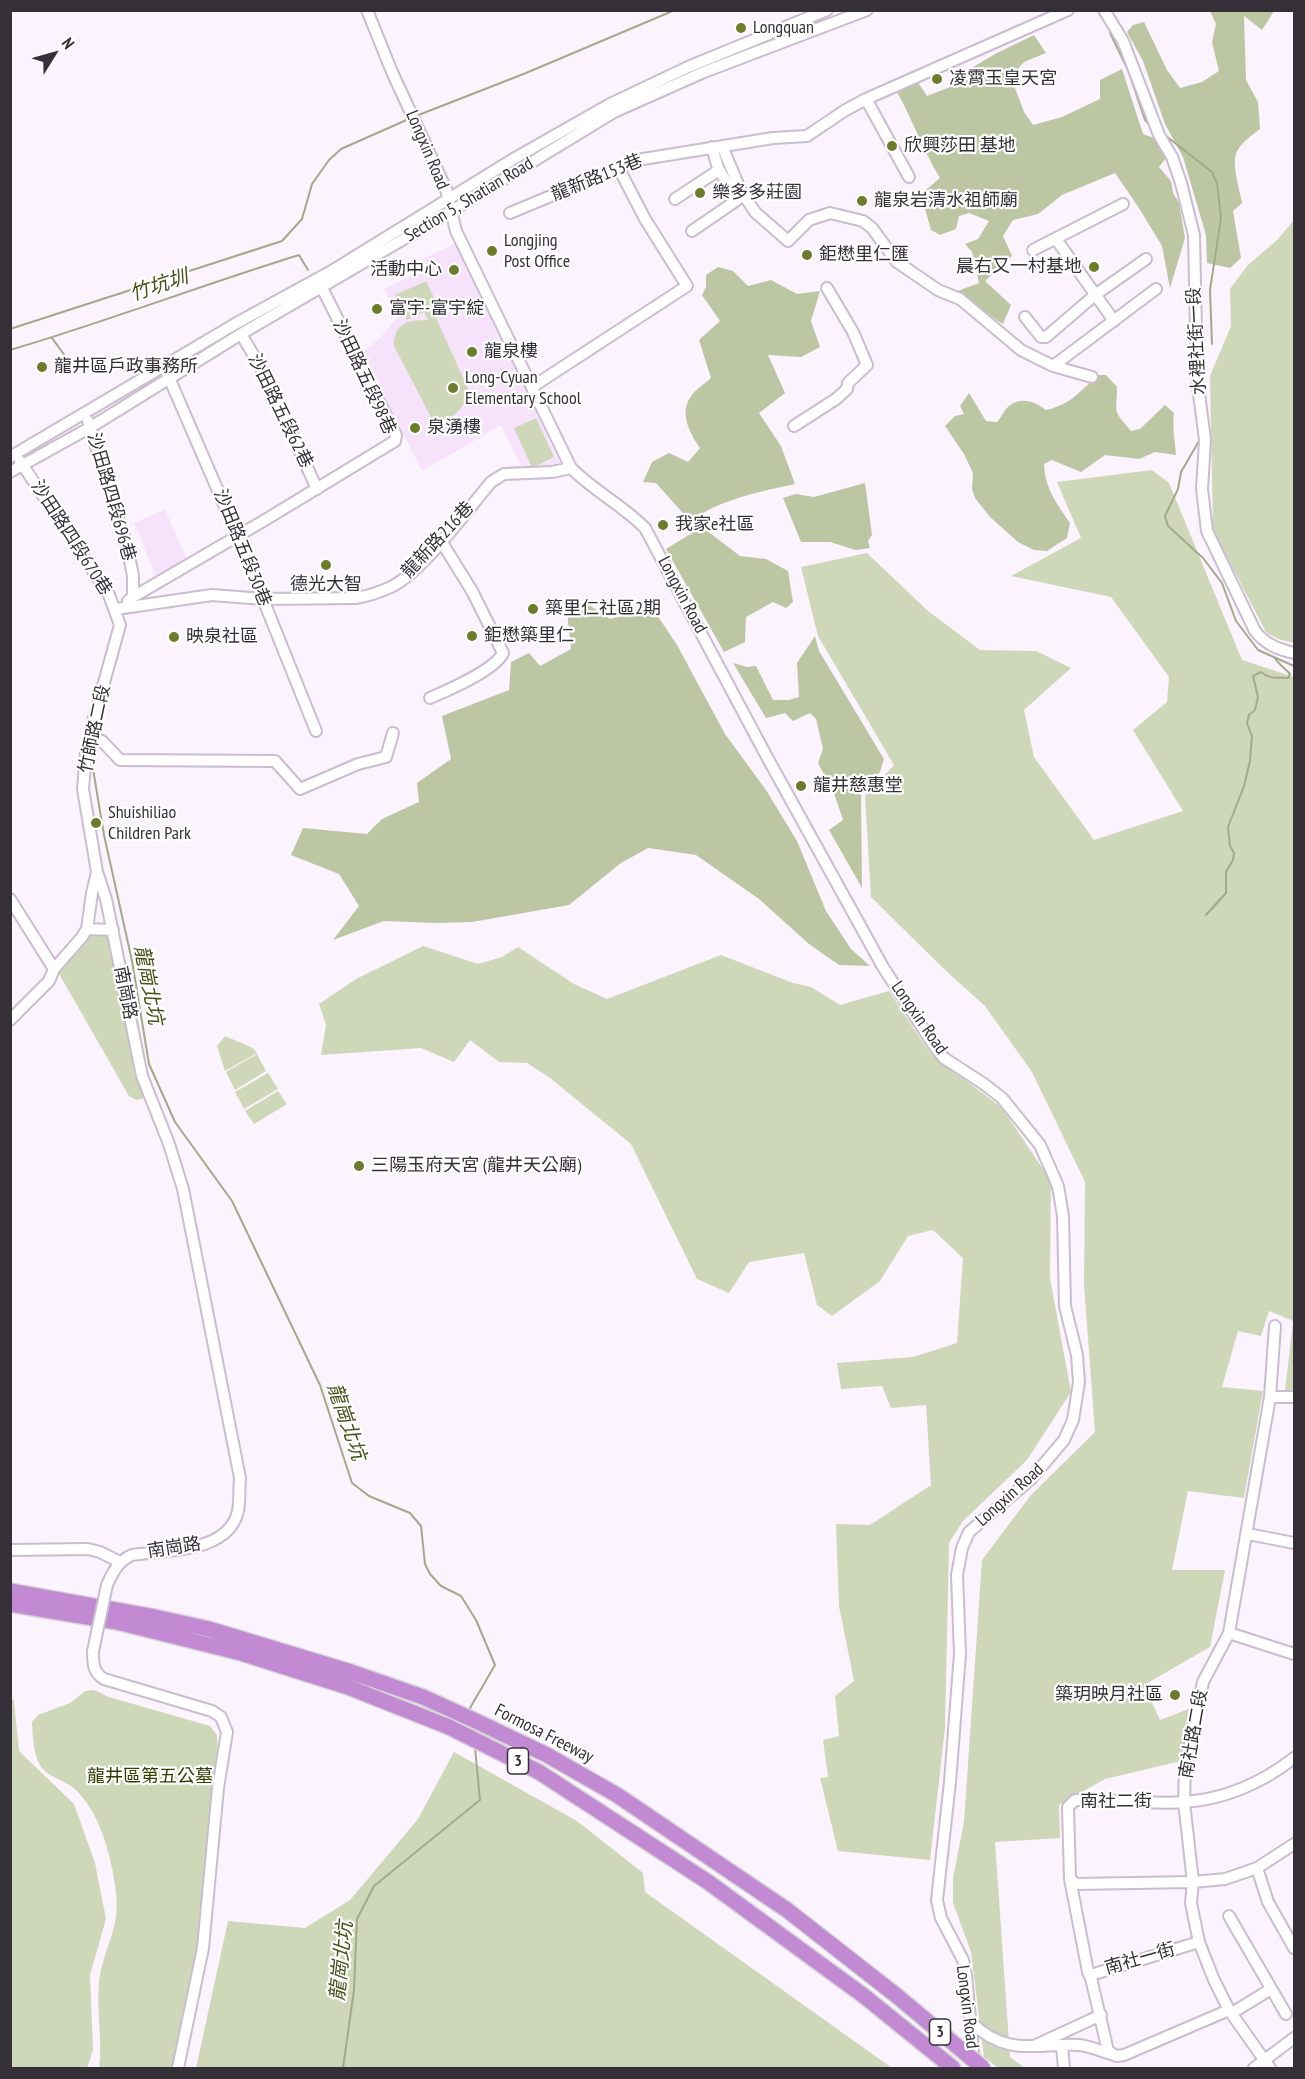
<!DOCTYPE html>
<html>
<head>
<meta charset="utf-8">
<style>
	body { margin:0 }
	#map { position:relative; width:1305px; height:2079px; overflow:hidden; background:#fbf3fe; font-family:"PT Sans Narrow",sans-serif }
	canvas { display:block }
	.frame { position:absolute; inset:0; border:12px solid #353037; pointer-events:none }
	.north { position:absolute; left:24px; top:24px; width:60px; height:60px; -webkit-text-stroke:4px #fff; paint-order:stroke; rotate:53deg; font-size:16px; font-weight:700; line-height:24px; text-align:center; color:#353037 }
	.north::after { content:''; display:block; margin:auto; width:21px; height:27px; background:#353037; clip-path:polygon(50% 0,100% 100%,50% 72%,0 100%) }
</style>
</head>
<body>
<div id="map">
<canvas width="1305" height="2079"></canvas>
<div class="frame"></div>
<div class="north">N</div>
</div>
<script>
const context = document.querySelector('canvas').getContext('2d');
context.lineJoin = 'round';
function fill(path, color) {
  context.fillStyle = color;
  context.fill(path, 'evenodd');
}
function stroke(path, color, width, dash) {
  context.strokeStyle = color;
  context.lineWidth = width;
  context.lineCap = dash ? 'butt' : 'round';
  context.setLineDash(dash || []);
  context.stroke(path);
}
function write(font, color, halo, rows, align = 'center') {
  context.font = font + ' "PT Sans Narrow","Noto Sans TC",sans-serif';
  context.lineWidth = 4.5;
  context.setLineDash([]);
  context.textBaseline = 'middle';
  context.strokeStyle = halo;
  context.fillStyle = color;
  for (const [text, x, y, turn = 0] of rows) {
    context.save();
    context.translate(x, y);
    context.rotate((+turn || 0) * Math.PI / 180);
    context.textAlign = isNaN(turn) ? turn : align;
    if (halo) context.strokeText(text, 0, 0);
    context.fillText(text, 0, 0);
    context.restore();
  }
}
const built = new Path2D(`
	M456 243 563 470 525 474 501 425 422 471 363 352 380 338 397 318 384 289 417 273 412 264Z
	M165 509 189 565 156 577 134 523Z`);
const green = new Path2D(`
	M1294 220V643L1278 639 1266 632 1213 530 1210 376 1231 326 1230 289 1247 266 1278 239Z
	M426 281 438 306 432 309 474 402 466 405 464 403C458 415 445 423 432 419L394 346C394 322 409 320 428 320L424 312 407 320 395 295Z
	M536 418 554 457 532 468 514 428Z
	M1152 470 1169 483 1242 660 1294 677V1392L1285 1391 1293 1321 1269 1311 1261 1336 1238 1331 1222 1387 1263 1391 1244 1498 1188 1491 1172 1570H1225L1210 1647 1144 1685 1160 1720 1194 1707 1181 1761 1105 1779 1059 1805 1060 1838 995 1842 1010 2057 1025 2068H998L984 2057 971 1952 953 1903V1878L964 1822 982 1560 1031 1495 1095 1432 1084 1285 1085 1182 1032 1072 985 1006 944 969 871 897 865 796 894 765 818 636 801 567 867 553 928 611 980 650 1036 651 1071 668 1024 710 1034 757 1094 840 1183 811 1133 730 1167 702 1169 677 1111 597 1011 576 1081 538 1057 482Z
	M89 934 111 937 131 1039 134 1073 145 1098 136 1100 129 1096 58 972Z
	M423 946 478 964 502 957 518 947 574 984 607 999 721 955 793 983 811 987 840 1005 889 991 930 1053 1002 1108 1051 1181 1050 1278 1071 1392 1027 1460 963 1521 949 1543 945 1728 930 1860 838 1851 820 1778 828 1777 823 1740 839 1736 835 1696 854 1681 839 1606 836 1524 870 1525 931 1485 926 1405 891 1408 882 1386 841 1389 837 1363 913 1357 957 1343 963 1258 933 1230 908 1236 880 1281 832 1316 817 1305 804 1253 749 1262 729 1293 697 1279 631 1144 550 1078 527 1063 499 1062 470 1040 454 1062 421 1048 321 1055 326 1025 319 1004 356 979Z
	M225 1036 253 1048 257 1053 225 1071 217 1046Z
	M257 1054 266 1071 235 1090 226 1072Z
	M268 1073 278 1089 244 1109 235 1092Z
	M278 1091 287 1104 254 1124 245 1111Z
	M94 1690 109 1697 210 1726 217 1735C224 1845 194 1961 173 2068H99C103 2040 96 2011 99 1982 101 1959 113 1939 116 1916 120 1889 106 1834 92 1811 88 1804 81 1795 75 1789 66 1781 48 1777 41 1767 33 1754 33 1737 32 1722L38 1715 70 1703 85 1691Z
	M11 1698 14 1701 19 1751 74 1804 95 1863 106 1919 90 1975 93 2050 87 2068H11Z
	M454 1752 577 1821 643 1873 645 1892 892 2068H196L228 1921 305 1928 350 1900 418 1819Z`);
const forest = new Path2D(`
	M1210 11H1274L1262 30 1244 16 1246 80 1258 102 1260 129C1252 135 1239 144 1236 154 1232 166 1240 191 1242 203L1233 211 1241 258 1230 268 1207 263 1206 235 1183 157 1165 124 1143 61 1127 32 1133 25 1144 22 1167 70 1180 88 1202 82 1219 71 1212 42 1216 24Z
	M1034 35 1046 53 1024 62 1011 77 1024 112 1033 125 1062 117 1100 99V80L1122 69 1143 134 1157 139 1166 158 1159 167 1171 181 1173 193 1179 203 1185 238 1170 288 1162 246 1139 208 1115 173 1062 195 1038 214 1013 220 1003 236 1012 256 985 281 1011 305 1003 324 955 292 979 283 972 252 965 244 978 239 989 221 969 213 959 216 956 229 940 235 931 230 921 194 940 178C923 151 913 120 897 92L917 81 927 96 968 80V70L995 54Z
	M718 267 733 271 748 286 771 280 797 294 820 291 811 321 820 347 801 357 768 355 785 393 759 413 781 446 795 484C758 492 722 499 690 521L656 483 643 482 652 462 669 453 688 462 700 448C691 435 679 414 690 398 694 390 705 384 711 378L699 340 720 321 702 295 706 287V275Z
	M1097 375H1106L1117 387C1117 414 1111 408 1131 431L1140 429 1165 405 1174 413C1172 427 1175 440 1176 455L1155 452 1139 459 1105 455 1081 472 1052 460 1044 464C1045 489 1056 502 1070 523L1067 538 1047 551 1034 550 1018 542 990 517 975 498 972 489 973 473 964 454 945 426 955 416 964 414 960 406 969 393 986 421 997 422C1001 418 1004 410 1009 406 1021 396 1036 402 1046 410 1063 406 1072 400 1084 388 1090 383 1094 382 1097 375Z
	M865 483 872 535 868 541 870 548 856 550 830 542H801L783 498 796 494 814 497Z
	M702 527 740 556 766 559 788 571 793 602 786 608 773 602 746 617 745 642 724 652 666 549Z
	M586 603 610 619 653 609 677 645 725 734 766 790 797 841 826 911 851 949 870 966 839 965 809 944 759 899 696 855 648 848 621 863 569 905 472 922 436 923 384 921 333 940 359 906 339 874 291 855 303 828 367 834 382 819 419 802 417 783 451 759 442 716 509 690 511 662 529 653 540 666 571 649 567 611Z
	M815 636 819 651 884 759 880 772 861 792 862 888 829 830 843 820 834 793 818 763 823 749 816 719 810 713 793 721 785 713 766 718 733 663 747 667 756 666 773 700H789L799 697 797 663Z`);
const stream = new Path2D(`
	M1110 33 1128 70 1145 120 1151 126
	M416 116 526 73 675 10
	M1166 136 1212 172 1217 183 1221 218 1210 290 1212 344
	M10 329 282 241 302 219 312 184 329 160 341 149 411 118
	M52 338 68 360
	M10 350C108 321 202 285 299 255L308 270
	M1199 441 1181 472 1178 489 1165 516 1168 526 1203 558 1222 583 1236 621 1258 650 1294 666
	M97 742 92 763 104 835 132 961 149 1064 175 1122 232 1201 320 1385 352 1483 369 1496 410 1513 421 1526 425 1564 430 1574 441 1586 461 1596 476 1620 495 1665 470 1708 471 1712
	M1206 915 1226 893V872L1233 860 1234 853 1230 846 1228 827 1244 786 1250 761 1252 736 1247 723 1249 715 1255 710 1258 697 1253 676 1261 672C1271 680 1276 677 1288 678L1290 674C1285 668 1279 665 1275 658
	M343 2068 354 1990 357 1919 374 1886 480 1800 475 1747`);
const minor = new Path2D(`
	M367 10 392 72 446 189 456 231 571 468C594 491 622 505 645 528L767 757 883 967 935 1047 944 1058 984 1084 1002 1098 1040 1145 1058 1186 1063 1216 1065 1306 1077 1355 1079 1382 1073 1420 1064 1440 1031 1479 969 1532 962 1548 957 1575 960 1654 950 1782 937 1900 941 1918 963 1960 966 1975 974 2062
	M1104 10 1123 41 1159 135 1172 157 1181 183 1194 235 1197 378 1205 440 1202 489 1207 531 1255 631C1266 645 1278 649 1294 653
	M866 99 909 177
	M722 146 740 189 755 212 788 241 809 220 830 213 863 221 872 228 897 262 938 290 960 299 1021 350 1053 366 1092 377
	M675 199 719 170
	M510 213 637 160 773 138 807 136 844 111 866 99 1068 10
	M692 231 737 200 718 168 712 147
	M1056 239 1114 321
	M1033 250 1123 204
	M1025 317 1041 337H1046L1095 295 1146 259
	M241 334 264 373 317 489
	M1053 366 1156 289
	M167 373 238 537 316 731
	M532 387 687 286 645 219 618 167
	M88 421 127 546 133 576V597L128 601
	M794 426 836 399 847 389 848 383 867 365 853 332 827 288
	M10 457 235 324 330 272 515 158 610 104 688 67 827 10
	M10 472 91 427 241 334 450 212 614 112 704 72 867 10
	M133 597 265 520 395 441 396 435 320 284
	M116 609 212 595 263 599 356 598C368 596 380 592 391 587 423 571 467 511 491 482L504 474 552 472 571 468
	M430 698C448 690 494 671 503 653L472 591 441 541
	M102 741 120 760 275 761 300 789 358 764 386 757 393 733
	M97 872 106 899 142 1076 169 1144 183 1189 240 1478C239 1488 240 1500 238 1511 229 1553 166 1550 132 1555 118 1561 113 1572 107 1585
	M10 899 54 969
	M87 929 113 930
	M10 1020 49 981 54 969 82 937 87 929 92 893 97 872 83 789 86 753 93 722 120 625 109 595 20 461
	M1270 1397H1294
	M1248 1534 1294 1543
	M10 1550 88 1549 100 1552 120 1562
	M1229 1633 1294 1654
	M93 1651C93 1664 93 1672 104 1679L212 1711 221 1717 227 1732 218 1788 203 1948 178 2068
	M1294 1758C1263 1782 1225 1799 1185 1802 1149 1805 1111 1799 1075 1800L1068 1807 1070 1879 1076 1884 1193 1882 1225 1879 1257 1868 1294 1844
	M1257 1868 1268 1902 1294 1948
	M1070 1879 1088 1972 1091 1978
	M1229 1916 1286 2014
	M1199 1942 1094 1974 1091 1978 1108 2051 1116 2056 1124 2055 1229 2010
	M1232 2013 1271 1989
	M972 2023C1007 2057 1037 2043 1079 2045 1090 2046 1100 2051 1111 2054
	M1036 2045 1101 2015
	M1062 2046 1064 2068
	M1254 2068 1294 2038
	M1270 2068 1229 2010 1214 1980 1199 1942 1191 1903 1193 1882 1184 1802 1185 1769 1203 1682 1229 1633 1270 1397 1275 1326`);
const highway = new Path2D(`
	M10 1591 155 1617 209 1629 351 1672 423 1697 478 1722 547 1755 617 1795 787 1910 897 1996
	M10 1604 117 1622 241 1653 348 1687 449 1727 539 1772 708 1882 864 1996 953 2068`);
const minorBridge = new Path2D(`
	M93 1651 107 1585`);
const highwayBridge = new Path2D(`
	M897 1996 983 2068`);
const markers = [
	[741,28,6,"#6c7c2a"],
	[937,79,6,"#6c7c2a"],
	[892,146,6,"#6c7c2a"],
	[700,193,6,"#6c7c2a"],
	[862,201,6,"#6c7c2a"],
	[492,251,6,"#6c7c2a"],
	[807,255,6,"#6c7c2a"],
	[1094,267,6,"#6c7c2a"],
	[454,270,6,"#6c7c2a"],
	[377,309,6,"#6c7c2a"],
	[472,352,6,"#6c7c2a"],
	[42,367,6,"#6c7c2a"],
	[453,388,6,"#6c7c2a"],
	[415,428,6,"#6c7c2a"],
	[663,525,6,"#6c7c2a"],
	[326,565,6,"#6c7c2a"],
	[533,609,6,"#6c7c2a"],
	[472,636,6,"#6c7c2a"],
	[174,637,6,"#6c7c2a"],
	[801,786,6,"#6c7c2a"],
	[96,823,6,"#6c7c2a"],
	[359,1166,6,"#6c7c2a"],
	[1175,1695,6,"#6c7c2a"]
];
const shields = [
	[518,1761,21],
	[940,2032,21]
];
const shieldNames = [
	["3",518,1761],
	["3",940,2032]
];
const poiNames = [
	["Longquan",753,28],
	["凌霄玉皇天宮",949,79],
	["欣興莎田 基地",904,146],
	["樂多多莊園",712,193],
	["龍泉岩清水祖師廟",874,201],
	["Longjing",504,241],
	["Post Office",504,262],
	["鉅懋里仁匯",819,255],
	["晨右又一村基地",1082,267,"right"],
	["活動中心",442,270,"right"],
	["富宇-富宇綻",389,309],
	["龍泉樓",484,352],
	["龍井區戶政事務所",54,367],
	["Long-Cyuan",465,378],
	["Elementary School",465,399],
	["泉湧樓",427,428],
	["我家e社區",675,525],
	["德光大智",326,585,"center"],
	["築里仁社區2期",545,609],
	["鉅懋築里仁",484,636],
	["映泉社區",186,637],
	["龍井慈惠堂",813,786],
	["Shuishiliao",108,813],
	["Children Park",108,834],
	["三陽玉府天宮 (龍井天公廟)",371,1166],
	["築玥映月社區",1163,1695,"right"]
];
const streetNames = [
	["Longxin Road",427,150,67],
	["龍新路153巷",597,178,-22],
	["Section 5, Shatian Road",469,200,-31],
	["水裡社街一段",1197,341,-93],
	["沙田路五段98巷",364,377,65],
	["沙田路五段62巷",280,411,64],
	["沙田路四段696巷",111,497,74],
	["沙田路四段670巷",71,538,57],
	["龍新路216巷",438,540,-47],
	["沙田路五段30巷",242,548,68],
	["Longxin Road",682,595,62],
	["竹師路二段",95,729,-78],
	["南崗路",125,993,79],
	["Longxin Road",919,1018,55],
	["Longxin Road",1010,1495,-42],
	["南崗路",174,1548,-9],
	["Formosa Freeway",544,1734,27],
	["南社路二段",1194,1734,-80],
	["南社二街",1116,1802],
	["南社一街",1140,1959,-16],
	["Longxin Road",967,2007,83]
];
const parkNames = [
	["龍井區第五公墓",150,1777]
];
const waterNames = [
	["竹坑圳",159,286,-18],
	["龍崗北坑",148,985,79],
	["龍崗北坑",346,1422,71],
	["龍崗北坑",342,1961,-84]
];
fill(built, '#f6e3fb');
fill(green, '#cfd7b9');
fill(forest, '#bdc6a2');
stroke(stream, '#a2ab87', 2);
stroke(minor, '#cabdce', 14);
stroke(highway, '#d7d6d7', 18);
stroke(minor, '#fff', 10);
stroke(highway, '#c18ad2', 15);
stroke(minorBridge, '#cabdce', 14, []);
stroke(highwayBridge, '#d7d6d7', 18, []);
stroke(minorBridge, '#fff', 10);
stroke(highwayBridge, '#c18ad2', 15);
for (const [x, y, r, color] of markers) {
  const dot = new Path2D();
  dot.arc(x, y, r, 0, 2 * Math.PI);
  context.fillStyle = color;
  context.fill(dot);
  stroke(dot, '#fff', 2);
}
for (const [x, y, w] of shields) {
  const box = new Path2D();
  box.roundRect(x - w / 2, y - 13, w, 26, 4.5);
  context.fillStyle = '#fff';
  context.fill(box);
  stroke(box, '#353037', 1.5);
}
write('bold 16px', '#353037', null, shieldNames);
write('18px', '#353037', '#fff', poiNames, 'left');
write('18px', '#353037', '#fff', streetNames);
write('18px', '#333d00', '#fff', parkNames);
write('italic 20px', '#465118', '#fff', waterNames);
</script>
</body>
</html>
